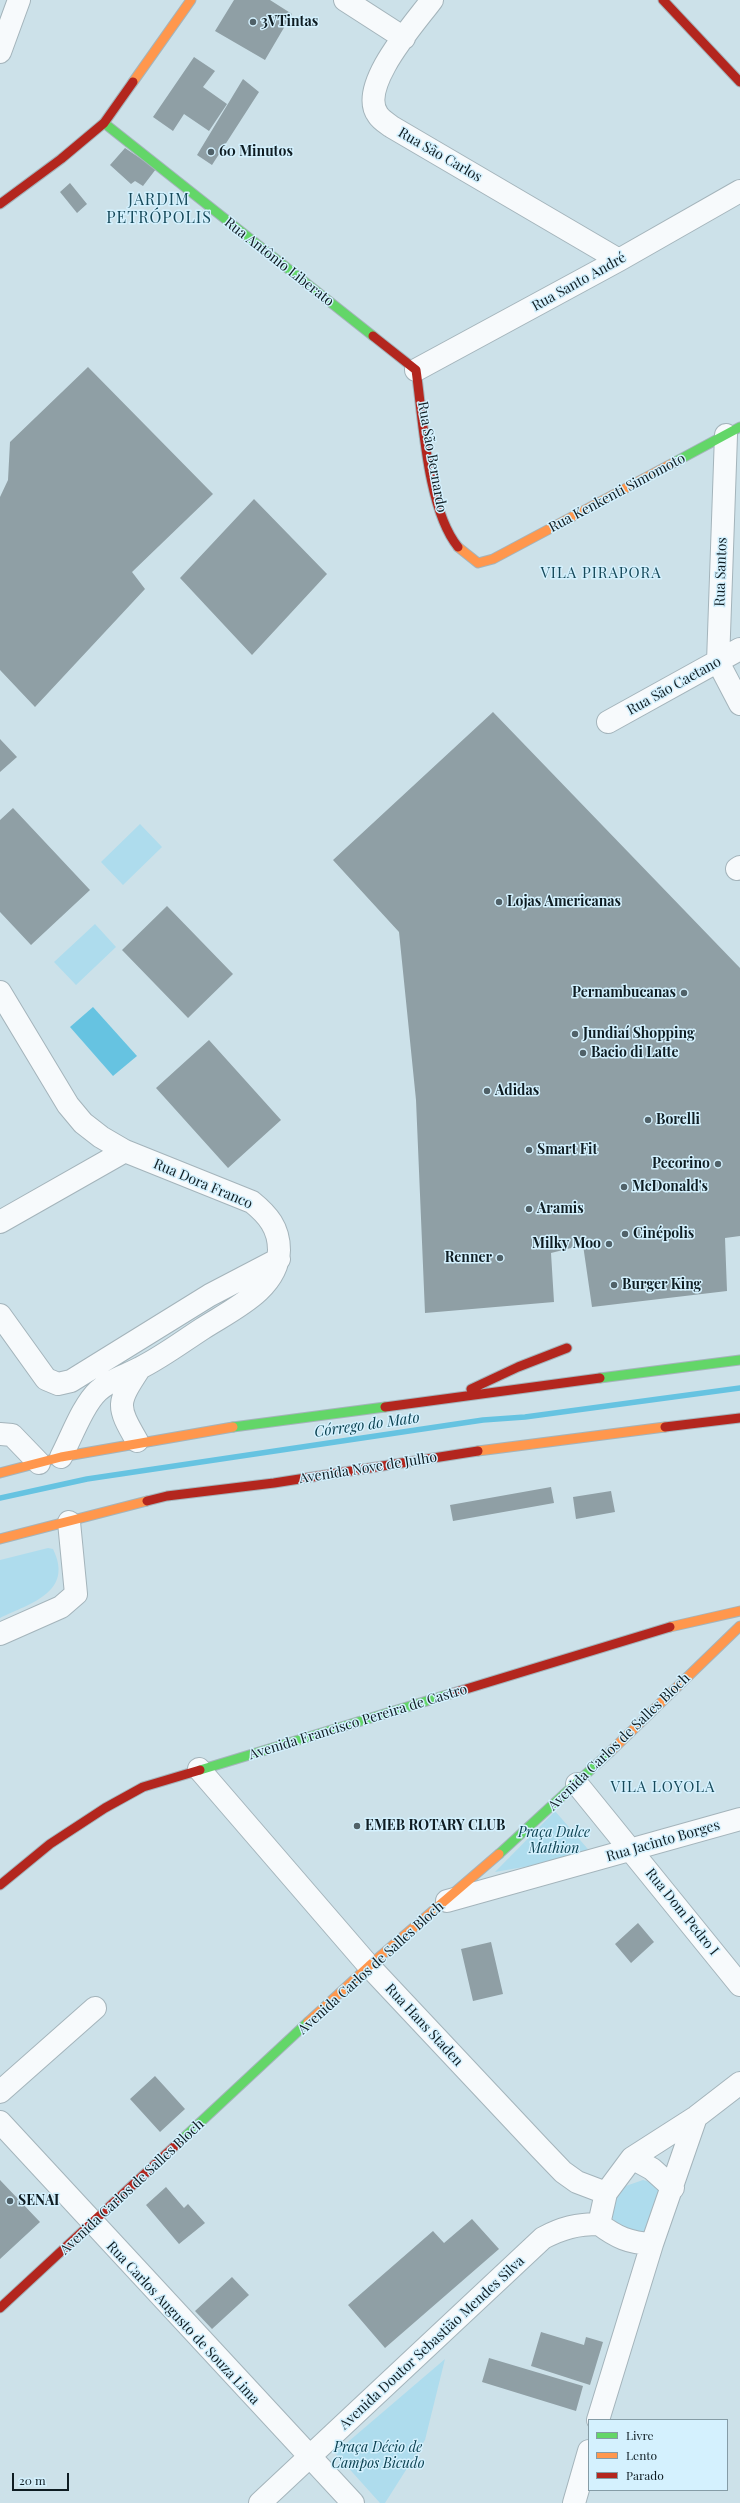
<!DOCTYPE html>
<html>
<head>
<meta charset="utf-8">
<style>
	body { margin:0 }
	#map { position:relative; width:740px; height:2503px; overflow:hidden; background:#cce1e9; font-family:"Playfair Display",serif }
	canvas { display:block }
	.legend { position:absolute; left:588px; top:2419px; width:140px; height:72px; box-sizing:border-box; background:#d4f1fe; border:1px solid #859ca6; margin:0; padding:5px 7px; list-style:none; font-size:12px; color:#0e1c22 }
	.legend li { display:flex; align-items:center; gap:8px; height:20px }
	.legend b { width:20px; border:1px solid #859ca6 }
	.scale { position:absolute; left:12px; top:2473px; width:57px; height:18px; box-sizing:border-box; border:2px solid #0e1c22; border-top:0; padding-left:5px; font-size:12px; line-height:14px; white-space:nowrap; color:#0e1c22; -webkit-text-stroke:3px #d4f1fe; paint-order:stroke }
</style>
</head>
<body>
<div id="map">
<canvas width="740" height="2503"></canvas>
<ul class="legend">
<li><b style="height:5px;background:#63d668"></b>Livre</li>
<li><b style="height:5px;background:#ff974d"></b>Lento</li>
<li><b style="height:5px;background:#b3261e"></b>Parado</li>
</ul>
<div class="scale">20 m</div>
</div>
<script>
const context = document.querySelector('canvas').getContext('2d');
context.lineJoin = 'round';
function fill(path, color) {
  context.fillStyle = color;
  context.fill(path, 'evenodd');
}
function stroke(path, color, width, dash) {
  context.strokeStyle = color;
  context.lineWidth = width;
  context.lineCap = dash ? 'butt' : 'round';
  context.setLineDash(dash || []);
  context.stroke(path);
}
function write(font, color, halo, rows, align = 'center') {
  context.font = font + ' "Playfair Display",serif';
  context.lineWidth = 3;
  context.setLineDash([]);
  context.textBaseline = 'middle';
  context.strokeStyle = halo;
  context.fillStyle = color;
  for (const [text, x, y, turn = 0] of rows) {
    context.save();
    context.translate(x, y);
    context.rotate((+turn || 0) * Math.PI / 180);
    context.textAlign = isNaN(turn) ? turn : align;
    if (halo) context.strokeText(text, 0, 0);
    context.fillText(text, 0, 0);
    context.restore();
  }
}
const green = new Path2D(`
	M140 824 162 847 123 885 101 862Z
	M95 924 116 947 76 985 54 962Z
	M48 1548 53 1549C74 1592 31 1603 0 1618V1560Z
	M555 1811 593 1855 495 1872Z
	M643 2180 658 2184 659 2194 644 2235 621 2227 609 2215 620 2188Z
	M445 2359 425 2440 385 2503H380L335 2453Z`);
const water = new Path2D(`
	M93 1007 137 1056 113 1076 70 1027Z`);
const stream = new Path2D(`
	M0 1498 87 1479 483 1420 525 1417 740 1388`);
const building = new Path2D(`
	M234 0H270L292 14 265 60 215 31Z
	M194 57 215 71 203 87 227 104 209 131 184 114 173 131 153 117Z
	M243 79 259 92 212 165 197 155Z
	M125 148 156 169 143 186 135 181 131 184 110 165Z
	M70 183 87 204 77 213 60 192Z
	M88 367 213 494 132 572 145 589 35 707 0 670V497L8 480 10 442Z
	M254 499 327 574 252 655 180 578Z
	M493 712 740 968V1236L725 1238 727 1291 592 1307 583 1245 551 1253 554 1302 425 1313 416 1100 399 932 333 860Z
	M0 739 17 757 0 772Z
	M13 808 90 890 31 945 0 912V820Z
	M167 906 233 974 188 1018 122 950Z
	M209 1040 281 1120 228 1168 156 1088Z
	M551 1487 554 1503 453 1521 450 1505Z
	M611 1491 615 1512 576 1519 573 1497Z
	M638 1923 654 1942 631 1963 615 1944Z
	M491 1942 503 1994 473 2001 461 1949Z
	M155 2076 185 2109 160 2132 130 2099Z
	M0 2180 40 2222 0 2259Z
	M166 2187 184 2208 188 2204 205 2223 179 2244 146 2205Z
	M472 2219 499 2249 385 2348 348 2305 433 2231 444 2243Z
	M232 2277 249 2295 212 2329 195 2311Z
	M541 2332 584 2345 586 2337 603 2342 590 2385 531 2366Z
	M489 2358 583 2386 576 2411 482 2382Z`);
const street = new Path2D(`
	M345 0 404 38
	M432 0C415 23 357 87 378 115 381 120 388 124 392 127L619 260
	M0 52 19 0
	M416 370 619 260 740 191
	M726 435 718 662 740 704
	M608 722 740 649
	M737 869 740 867
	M0 992 68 1105 83 1123 101 1137 125 1151 252 1202C268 1215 279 1228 279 1250 278 1290 231 1310 202 1329 182 1342 162 1357 140 1368 125 1376 111 1379 98 1391 83 1405 71 1438 61 1457
	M0 1222 125 1151
	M0 1315 46 1379 58 1384 71 1381 210 1295 279 1259
	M0 1434 12 1435 39 1463
	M137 1441C116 1405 117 1403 140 1368
	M0 1634 61 1607 76 1594 69 1522
	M199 1769 369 1966 540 2148 563 2172 577 2182 606 2193
	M577 1784 740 1985
	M447 1901 740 1819
	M0 2092 95 2008
	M0 2122 353 2503
	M632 2158 652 2169 673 2188
	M599 2224 606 2193 632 2158 696 2117 740 2083
	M599 2224C616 2237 629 2243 652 2244
	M598 2420 652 2244 696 2117
	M260 2503 543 2238C562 2228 577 2224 599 2224
	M574 2503 589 2451`);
const fast = new Path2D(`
	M104 123 373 336
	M673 463 740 427
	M600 1378 740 1360
	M233 1427 385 1407
	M200 1770 453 1693
	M499 1854 610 1752
	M177 2144 308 2022`);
const slow = new Path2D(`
	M133 82 191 0
	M458 547 478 563 493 559 673 463
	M478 1451 665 1427
	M0 1473 61 1457 233 1427
	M0 1539 147 1501
	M670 1627 740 1611
	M610 1752 740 1626
	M308 2022 369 1966 499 1854`);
const jam = new Path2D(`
	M663 0 740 82
	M0 204 61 159 104 123 133 82
	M373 336 416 370C423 418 427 509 458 547
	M471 1389 518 1367 567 1348
	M385 1407 600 1378
	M665 1427 740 1418
	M147 1501 167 1496 274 1483 478 1451
	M453 1693 670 1627
	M0 1885 50 1844 105 1808 143 1787 200 1770
	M0 2308 177 2144`);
const markers = [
	[253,22,4,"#506168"],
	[211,152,4,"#506168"],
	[499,902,4,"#506168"],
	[684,993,4,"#506168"],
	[575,1034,4,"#506168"],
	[583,1053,4,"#506168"],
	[487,1091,4,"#506168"],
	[648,1120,4,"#506168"],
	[529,1150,4,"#506168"],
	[718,1164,4,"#506168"],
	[624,1187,4,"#506168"],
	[529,1209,4,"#506168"],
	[625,1234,4,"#506168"],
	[609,1244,4,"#506168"],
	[500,1258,4,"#506168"],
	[614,1285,4,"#506168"],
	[357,1826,4,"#506168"],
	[10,2201,4,"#506168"]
];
const poiNames = [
	["3VTintas",261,22],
	["60 Minutos",219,152],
	["Lojas Americanas",507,902],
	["Pernambucanas",676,993,"right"],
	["Jundiaí Shopping",583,1034],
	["Bacio di Latte",591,1053],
	["Adidas",495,1091],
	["Borelli",656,1120],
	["Smart Fit",537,1150],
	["Pecorino",710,1164,"right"],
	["McDonald's",632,1187],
	["Aramis",537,1209],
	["Cinépolis",633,1234],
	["Milky Moo",601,1244,"right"],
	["Renner",492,1258,"right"],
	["Burger King",622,1285],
	["EMEB ROTARY CLUB",365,1826],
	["SENAI",18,2201]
];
const streetNames = [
	["Rua São Carlos",440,155,30],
	["Rua Antônio Liberato",279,262,38],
	["Rua Santo André",579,282,-29],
	["Rua São Bernardo",432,457,80],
	["Rua Kenkenti Simomoto",617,493,-28],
	["Rua Santos",721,572,-88],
	["Rua São Caetano",674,686,-29],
	["Rua Dora Franco",203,1184,23],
	["Avenida Nove de Julho",368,1468,-9],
	["Avenida Francisco Pereira de Castro",358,1722,-17],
	["Avenida Carlos de Salles Bloch",619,1742,-44],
	["Rua Jacinto Borges",663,1841,-16],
	["Rua Dom Pedro I",682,1912,51],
	["Avenida Carlos de Salles Bloch",371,1968,-42],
	["Rua Hans Staden",424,2025,47],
	["Avenida Carlos de Salles Bloch",132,2187,-43],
	["Rua Carlos Augusto de Souza Lima",183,2323,47],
	["Avenida Doutor Sebastião Mendes Silva",432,2343,-43]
];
const parkNames = [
	["Praça Dulce",554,1833],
	["Mathion",554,1849],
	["Praça Décio de",378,2448],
	["Campos Bicudo",378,2464]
];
const neighbourhoodNames = [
	["VILA PIRAPORA",601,573],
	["VILA LOYOLA",663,1787]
];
const waterNames = [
	["Córrego do Mato",367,1425,-8]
];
const quarterNames = [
	["JARDIM",159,200],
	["PETRÓPOLIS",159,218]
];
fill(green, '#aedced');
fill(water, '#66c3e1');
stroke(stream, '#66c3e1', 5.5);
fill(building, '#8f9fa5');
stroke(street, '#a4b4bb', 24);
stroke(fast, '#a4b4bb', 11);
stroke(slow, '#a4b4bb', 11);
stroke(jam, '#a4b4bb', 11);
stroke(street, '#f7fafc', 22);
stroke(fast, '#63d668', 9);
stroke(slow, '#ff974d', 9);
stroke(jam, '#b3261e', 9);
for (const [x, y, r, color] of markers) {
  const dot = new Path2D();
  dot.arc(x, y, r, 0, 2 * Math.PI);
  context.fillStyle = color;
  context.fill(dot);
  stroke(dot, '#d4f1fe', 1.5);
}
write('bold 14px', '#0e1c22', '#d4f1fe', poiNames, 'left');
write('14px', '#0e1c22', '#d4f1fe', streetNames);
write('italic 14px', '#0b4151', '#d4f1fe', parkNames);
context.letterSpacing = '1px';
write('15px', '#16495a', '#d4f1fe', neighbourhoodNames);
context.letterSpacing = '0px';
write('italic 15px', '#0a4050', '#d4f1fe', waterNames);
context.letterSpacing = '1px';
write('16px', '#16495a', '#d4f1fe', quarterNames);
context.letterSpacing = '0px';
</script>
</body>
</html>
